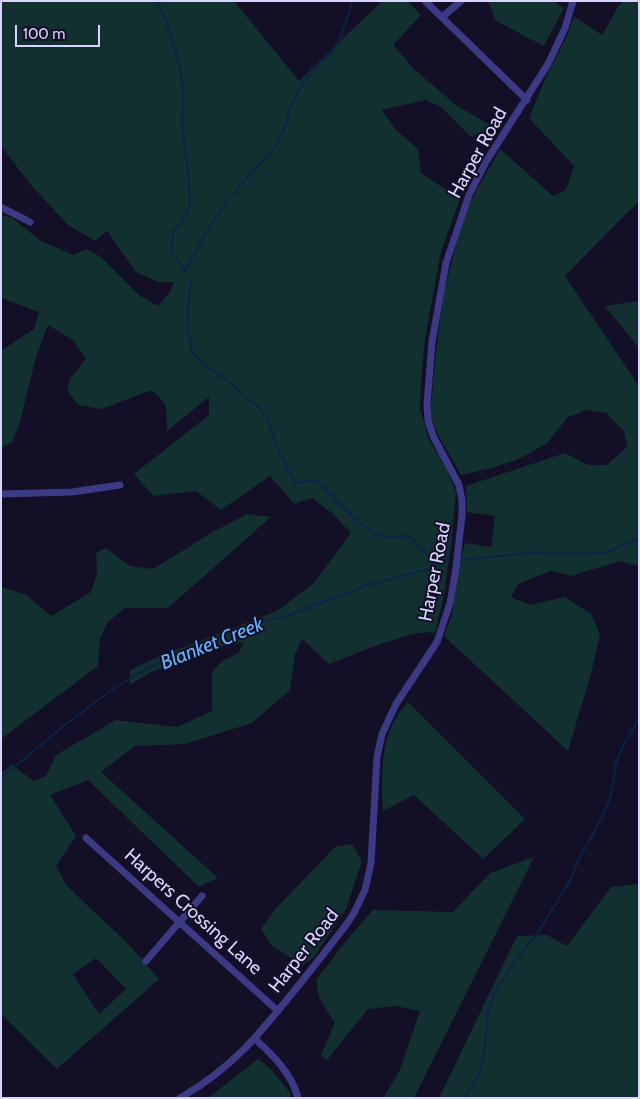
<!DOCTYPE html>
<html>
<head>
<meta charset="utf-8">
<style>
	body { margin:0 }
	#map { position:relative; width:640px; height:1099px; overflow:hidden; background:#130f26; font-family:Cabin,sans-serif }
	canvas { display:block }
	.frame { position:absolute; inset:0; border:2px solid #d9d4ff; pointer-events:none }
	.scale { position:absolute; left:15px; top:25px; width:85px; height:22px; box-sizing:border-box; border:2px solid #d9d4ff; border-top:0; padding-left:6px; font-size:15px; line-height:18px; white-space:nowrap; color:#d9d4ff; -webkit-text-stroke:4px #130f26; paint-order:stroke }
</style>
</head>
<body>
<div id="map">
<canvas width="640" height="1099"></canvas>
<div class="frame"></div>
<div class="scale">100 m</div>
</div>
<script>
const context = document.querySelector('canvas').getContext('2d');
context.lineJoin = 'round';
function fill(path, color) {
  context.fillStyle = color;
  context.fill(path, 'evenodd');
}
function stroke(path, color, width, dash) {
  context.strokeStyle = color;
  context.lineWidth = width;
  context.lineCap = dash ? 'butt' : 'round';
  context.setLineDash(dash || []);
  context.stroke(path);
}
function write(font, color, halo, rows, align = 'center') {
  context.font = font + ' Cabin,sans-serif';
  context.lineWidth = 4;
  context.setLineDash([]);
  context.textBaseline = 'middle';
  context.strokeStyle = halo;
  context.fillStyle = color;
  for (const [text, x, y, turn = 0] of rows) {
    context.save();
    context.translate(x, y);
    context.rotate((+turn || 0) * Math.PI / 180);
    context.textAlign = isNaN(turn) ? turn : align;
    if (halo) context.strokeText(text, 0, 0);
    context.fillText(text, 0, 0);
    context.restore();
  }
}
const green = new Path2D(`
	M1 1H234L299 81 382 1H408L421 15 393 45 415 70 456 105 493 127 471 137 441 107 426 100 382 110 396 130 418 149 421 173 460 199 441 252 425 339 421 383 420 408 429 440 446 468 456 492 451 545 444 595 435 633C416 627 351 656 329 664L302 639 295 654 290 690 252 723 185 744 135 746 101 772 218 878 199 887 88 780 50 795 76 836 56 866 67 886 128 944 159 979 57 1069 1 1014V773L12 765 34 781 46 776 56 755 116 720 177 727 212 711V672L222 661 238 653 244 643 230 644 151 672 130 685V670L156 658 277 611 314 583 351 533 332 513 312 498 294 504 270 476 221 510 196 491 153 496 134 474 209 415V397L167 431 166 405 152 390 101 409 78 405 67 390 70 379 86 359 74 341 48 325 36 357 20 422 12 442 1 448V351L34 329 39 312 1 298V215L12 218 41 241 73 255 86 249 101 257 140 296 158 306 170 292 174 282H158L136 272 107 231 95 241 68 225 31 185 1 146ZM96 958 126 989 99 1014 73 974Z
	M488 1H554L564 8 544 46 496 21Z
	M625 1H639V201L565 276 639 386V566L620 561 571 576 551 571 518 584 511 597 530 605 565 597 591 614 600 634 592 670 568 751 444 636 452 615 458 568 465 543 491 547 495 516 467 512 466 486 565 453 588 465H607L627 447 624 431 606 413 587 410 568 417 547 443 521 458 495 467 461 475 443 444 430 417 436 351 444 292 461 226 470 202 500 149 553 196 566 190 574 166 529 118 545 79 566 38 574 17 602 35 619 5Z
	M639 301V348L605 306Z
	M247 514 271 517 168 608H125L108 622 100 639 98 666 1 739V587L26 595 51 616 91 592 97 574 96 553 106 548 130 566 153 569 211 533Z
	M408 702 525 819 483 859 414 795 383 811C382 780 379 746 396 718 399 712 404 707 408 702Z
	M352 844 362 861 346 909 314 957 303 965 273 947 261 929 278 906 335 847Z
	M534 857 414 1098H383L399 1072 420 1011 396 1006 368 1009 327 1060 321 1055 335 1023 319 998 316 980 350 936 373 910 453 912 490 873Z
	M639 884V1098H439L517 936 547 935 567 946 611 887Z
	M258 1059 270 1068 290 1093 291 1098H208Z`);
const stream = new Path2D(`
	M157 1 166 21 180 65 184 95 182 123 189 179 190 205 184 219 173 232 172 252 186 271
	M233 194 277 145 286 124 289 111 301 85 313 71 333 50 340 39 353 1
	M185 271 206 232 227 201
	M191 280 187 322 192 351 201 362 229 382 256 405 267 417 281 456 295 483 316 480C331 492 365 532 379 535 389 538 400 536 410 536L438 566
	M460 560 531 553 582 554 607 552 639 539
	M1 778 65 725 113 689 134 676 177 654 242 628 292 614 368 585 439 566 448 559
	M464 1098 478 1076 484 1056 488 1013 494 993 516 960 537 934 568 884 579 859 604 814 611 795 616 763 624 744 639 718`);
const minor = new Path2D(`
	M425 1 527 100
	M442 17 461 1
	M1 207 30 222
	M1 494 72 492 120 485
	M86 838 278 1011
	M146 961 202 896
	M255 1039C273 1055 292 1074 298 1098
	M180 1098C232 1068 257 1037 294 991 312 969 329 947 346 925L354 913 365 890 371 863 377 757 382 734 396 704 437 642 450 603 456 568 462 515V500L459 485 434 438 428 421 427 405 432 342 446 263 469 195 487 160 548 64 565 28 573 1`);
const streetNames = [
	["Harper Road",478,153,-61],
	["Harper Road",435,572,-79],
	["Harpers Crossing Lane",193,912,42],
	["Harper Road",304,951,-52]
];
const waterNames = [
	["Blanket Creek",212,644,-22]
];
fill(green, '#12302f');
stroke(stream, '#0c2248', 2);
stroke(minor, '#3d3a85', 7);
write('19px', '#d9d4ff', '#130f26', streetNames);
write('italic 20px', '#62b6ff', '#130f26', waterNames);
</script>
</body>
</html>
